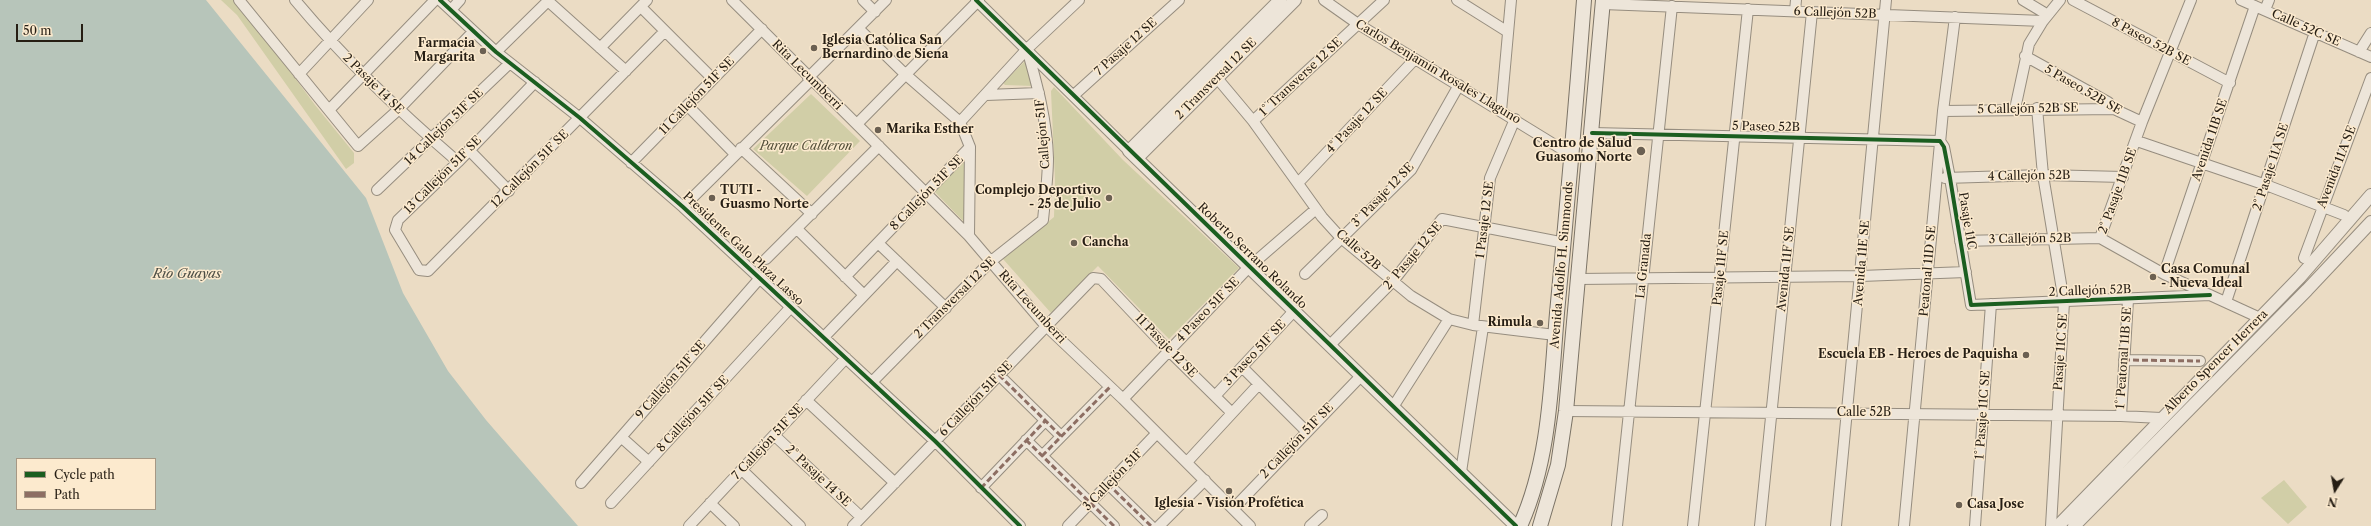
<!DOCTYPE html>
<html>
<head>
<meta charset="utf-8">
<style>
	body { margin:0 }
	#map { position:relative; width:2371px; height:526px; overflow:hidden; background:#ebdcc4; font-family:"Libre Caslon Text",serif }
	canvas { display:block }
	.legend { position:absolute; left:16px; top:458px; width:140px; height:52px; box-sizing:border-box; background:#fceace; border:1px solid #a69884; margin:0; padding:5px 7px; list-style:none; font-size:12px; color:#261e14 }
	.legend li { display:flex; align-items:center; gap:8px; height:20px }
	.legend b { width:20px; border:1px solid #a69884 }
	.north { position:absolute; left:2315px; top:470px; width:40px; height:40px; -webkit-text-stroke:3px #fceace; paint-order:stroke; rotate:191deg; font-size:11px; font-weight:700; line-height:16px; text-align:center; color:#261e14 }
	.north::after { content:''; display:block; margin:auto; width:14px; height:18px; background:#261e14; clip-path:polygon(50% 0,100% 100%,50% 72%,0 100%) }
	.scale { position:absolute; left:16px; top:24px; width:67px; height:18px; box-sizing:border-box; border:2px solid #261e14; border-top:0; padding-left:5px; font-size:12px; line-height:14px; white-space:nowrap; color:#261e14; -webkit-text-stroke:3px #fceace; paint-order:stroke }
</style>
</head>
<body>
<div id="map">
<canvas width="2371" height="526"></canvas>
<ul class="legend">
<li><b style="height:5px;background:#1b5e20"></b>Cycle path</li>
<li><b style="height:5px;background:#8d6e63"></b>Path</li>
</ul>
<div class="north">N</div>
<div class="scale">50 m</div>
</div>
<script>
const context = document.querySelector('canvas').getContext('2d');
context.lineJoin = 'round';
function fill(path, color) {
  context.fillStyle = color;
  context.fill(path, 'evenodd');
}
function stroke(path, color, width, dash) {
  context.strokeStyle = color;
  context.lineWidth = width;
  context.lineCap = dash ? 'butt' : 'round';
  context.setLineDash(dash || []);
  context.stroke(path);
}
function write(font, color, halo, rows, align = 'center') {
  context.font = font + ' "Libre Caslon Text",serif';
  context.lineWidth = 3;
  context.setLineDash([]);
  context.textBaseline = 'middle';
  context.strokeStyle = halo;
  context.fillStyle = color;
  for (const [text, x, y, turn = 0] of rows) {
    context.save();
    context.translate(x, y);
    context.rotate((+turn || 0) * Math.PI / 180);
    context.textAlign = isNaN(turn) ? turn : align;
    if (halo) context.strokeText(text, 0, 0);
    context.fillText(text, 0, 0);
    context.restore();
  }
}
const green = new Path2D(`
	M221 0H237L315 105 354 153V163L346 169 237 15Z
	M1026 60 1033 86 1005 85 1003 83Z
	M1054 87 1123 160 1239 268 1169 339 1098 266 1051 313 1003 259 1054 217 1055 180 1051 91Z
	M811 94 860 141 807 196 753 149Z
	M967 159 966 224 934 191Z
	M2284 480 2307 507 2288 524 2261 498Z`);
const water = new Path2D(`
	M0 0H206L366 198 403 293 448 371 486 420 578 526H0ZM17 459H155V509H17Z`);
const minor = new Path2D(`
	M239 0 358 146 398 110 473 32
	M295 0C344 59 400 112 458 162
	M440 0 496 52 580 118 683 207 935 441 1020 526
	M732 0 969 236 1045 325 1123 399 1250 526
	M863 0 875 12
	M976 0 1129 151
	M1324 0 1358 24 1573 156
	M1457 0 1508 32
	M2023 0 2048 15
	M2073 0 2230 83
	M2241 0 2371 57
	M548 1 626 71
	M1603 4 2043 21
	M641 7 713 79
	M451 10 460 0
	M2265 10 2269 0
	M1795 11 1796 0
	M859 29 905 74 960 122
	M600 48 647 0
	M496 52 549 0
	M2359 52 2371 33
	M2025 56 2108 102 2114 109 2142 122
	M299 74 368 0
	M808 78 886 0
	M1217 78 1253 121 1322 217 1341 238 1411 296 1449 319 1473 325 1555 335
	M535 82 458 162 398 220 395 230 419 270 428 271 665 31
	M986 95 1039 93
	M1074 95 1179 0
	M688 106 735 154
	M2037 108 2043 175 2064 302 2051 526
	M2015 109 2029 44 2043 21 2060 0
	M329 110 435 0
	M1501 111 1511 0
	M1943 111 2114 109
	M1253 121 1384 0
	M857 124 979 0
	M1592 133 1940 141 1944 147 1950 178 1971 305 2210 295
	M2137 141 2266 185 2344 215
	M741 148 812 214
	M469 150 509 191
	M631 163 762 29
	M1945 178 2043 175 2123 177
	M1299 182 1415 59
	M377 190 510 63
	M683 207 811 80
	M797 229 864 295
	M969 236 970 147
	M2100 238 2142 122 2191 0
	M1960 241 2100 238 2164 274 2260 318
	M878 243 946 308
	M2304 258 2371 78
	M766 259 879 146
	M1305 274 1411 170 1459 85
	M2164 274 2255 6
	M845 277 970 147 960 122 1027 49 1079 0
	M1578 279 1861 276 1966 272
	M2226 302 2315 32
	M1473 325 1490 178 1515 119
	M824 337 897 261
	M1330 345 1394 280 1442 219 1565 243
	M2124 360 2200 361
	M1242 367 1306 431
	M999 375 1061 436
	M872 382 990 262 1043 220C1045 199 1048 179 1048 158 1047 121 1037 84 1027 49
	M1215 396 1294 311
	M1123 399 1249 267 1316 209
	M806 400 895 483
	M1393 407 1449 319
	M1566 411 2121 416 2161 418
	M2121 416 2128 300
	M774 435 861 517
	M621 437 649 462
	M1026 440 1114 526
	M1042 456 1110 387
	M1187 462 1259 384
	M742 470 800 526
	M1461 472 1483 327
	M581 483 760 278
	M1108 484 1151 526
	M981 488 1045 421
	M611 503 791 307
	M710 503 734 526
	M1234 508 1361 376
	M689 526 846 358
	M853 526 1093 278 1101 279 1169 351 1232 413
	M1068 526 1157 433
	M1159 526 1205 480
	M1310 526 1322 515
	M1617 526 1672 6
	M1693 526 1748 9
	M1760 526 1812 12
	M1836 526 1886 0
	M1904 526 1943 111 1955 17
	M1975 526 1991 304`);
const tertiary = new Path2D(`
	M1280 0 1129 151 1516 526
	M1137 158 1295 0
	M2058 526 2300 277 2371 195
	M2074 526 2307 290 2371 222`);
const secondary = new Path2D(`
	M1520 526C1550 460 1551 384 1557 313 1567 209 1576 105 1584 0
	M1540 526 1558 465 1566 411 1603 0`);
const quiet = new Path2D(`
	M2124 360 2200 361
	M999 375 1061 436
	M1026 440 1114 526
	M1042 456 1110 387
	M1108 484 1151 526
	M981 488 1045 421`);
const cycleway = new Path2D(`
	M440 0 496 52 580 118 683 207 935 441 1020 526
	M976 0 1516 526
	M1592 133 1940 141 1944 147 1950 178 1971 305 2210 295`);
const markers = [
	[814,48,4,"#6b6052"],
	[483,51,4,"#6b6052"],
	[878,130,4,"#6b6052"],
	[1641,151,5,"#6b6052"],
	[712,198,4,"#6b6052"],
	[1109,198,4,"#6b6052"],
	[1074,243,4,"#6b6052"],
	[2153,277,4,"#6b6052"],
	[1540,323,4,"#6b6052"],
	[2026,355,4,"#6b6052"],
	[1229,491,4,"#6b6052"],
	[1959,505,4,"#6b6052"]
];
const streetNames = [
	["6 Callejón 52B",1835,13,2],
	["Calle 52C SE",2306,28,24],
	["8 Paseo 52B SE",2151,42,28],
	["7 Pasaje 12 SE",1126,47,-42],
	["Carlos Benjamín Rosales Llaguno",1438,72,31],
	["Rita Lecumberri",807,75,45],
	["1° Transverse 12 SE",1301,77,-43],
	["2 Transversal 12 SE",1216,79,-45],
	["2 Pasaje 14 SE",373,84,45],
	["5 Paseo 52B SE",2083,90,30],
	["11 Callejón 51F SE",697,96,-46],
	["5 Callejón 52B SE",2028,109,-1],
	["4° Pasaje 12 SE",1357,121,-47],
	["14 Callejón 51F SE",444,127,-44],
	["5 Paseo 52B",1766,127,1],
	["Callejón 51F",1043,134,-95],
	["Avenida 11B SE",2210,140,-71],
	["2° Pasaje 11A SE",2271,167,-72],
	["Avenida 11A SE",2337,167,-69],
	["12 Callejón 51F SE",530,169,-45],
	["13 Callejón 51F SE",443,175,-45],
	["4 Callejón 52B",2029,176,-1],
	["2° Pasaje 11B SE",2118,191,-70],
	["8 Callejón 51F SE",927,193,-46],
	["3° Pasaje 12 SE",1383,195,-46],
	["1 Pasaje 12 SE",1485,220,-83],
	["Pasaje 11C",1967,221,81],
	["3 Callejón 52B",2030,239,-1],
	["Presidente Galo Plaza Lasso",743,249,43],
	["Calle 52B",1358,250,41],
	["Roberto Serrano Rolando",1252,256,44],
	["2° Pasaje 12 SE",1413,256,-50],
	["Avenida 11E SE",1862,263,-85],
	["Avenida Adolfo H. Simmonds",1562,265,-85],
	["La Granada",1644,266,-84],
	["Pasaje 11F SE",1721,268,-84],
	["Avenida 11F SE",1786,269,-84],
	["Peatonal 11D SE",1928,271,-85],
	["2 Callejón 52B",2090,291,-2],
	["2 Transversal 12 SE",955,298,-45],
	["Rita Lecumberri",1032,307,48],
	["4 Paseo 51F SE",1208,310,-46],
	["11 Pasaje 12 SE",1166,346,46],
	["Pasaje 11C SE",2061,352,-86],
	["3 Paseo 51F SE",1255,353,-47],
	["1° Peatonal 11B SE",2124,358,-86],
	["Alberto Spencer Herrera",2216,362,-45],
	["9 Callejón 51F SE",671,380,-49],
	["6 Callejón 51F SE",976,399,-46],
	["Calle 52B",1864,413],
	["8 Callejón 51F SE",693,414,-47],
	["1° Pasaje 11C SE",1983,415,-86],
	["2 Callejón 51F SE",1297,441,-46],
	["7 Callejón 51F SE",768,442,-47],
	["2° Pasaje 14 SE",818,476,43],
	["3 Callejón 51F",1113,480,-46]
];
const poiNames = [
	["Iglesia Católica San",822,41],
	["Bernardino de Siena",822,55],
	["Farmacia",475,44,"right"],
	["Margarita",475,58,"right"],
	["Marika Esther",886,130],
	["Centro de Salud",1632,144,"right"],
	["Guasomo Norte",1632,158,"right"],
	["TUTI -",720,191],
	["Guasmo Norte",720,205],
	["Complejo Deportivo",1101,191,"right"],
	["- 25 de Julio",1101,205,"right"],
	["Cancha",1082,243],
	["Casa Comunal",2161,270],
	["- Nueva Ideal",2161,284],
	["Rimula",1532,323,"right"],
	["Escuela EB - Heroes de Paquisha",2018,355,"right"],
	["Iglesia - Visión Profética",1229,504,"center"],
	["Casa Jose",1967,505]
];
const parkNames = [
	["Parque Calderon",806,147]
];
const waterNames = [
	["Río Guayas",187,274]
];
fill(green, '#d1cea7');
fill(water, '#b7c5ba');
stroke(minor, '#968d7f', 12);
stroke(tertiary, '#968d7f', 14);
stroke(secondary, '#7b7366', 16);
stroke(minor, '#ede5d9', 10);
stroke(tertiary, '#ede5d9', 12);
stroke(secondary, '#ede5d9', 14);
stroke(quiet, '#8d6e63', 3, [6, 3]);
stroke(cycleway, '#1b5e20', 4);
for (const [x, y, r, color] of markers) {
  const dot = new Path2D();
  dot.arc(x, y, r, 0, 2 * Math.PI);
  context.fillStyle = color;
  context.fill(dot);
  stroke(dot, '#fceace', 1.5);
}
write('12px', '#261e14', '#fceace', streetNames);
write('bold 12px', '#261e14', '#fceace', poiNames, 'left');
write('italic 12px', '#534f39', '#fceace', parkNames);
write('italic 13px', '#4b4d44', '#fceace', waterNames);
</script>
</body>
</html>
